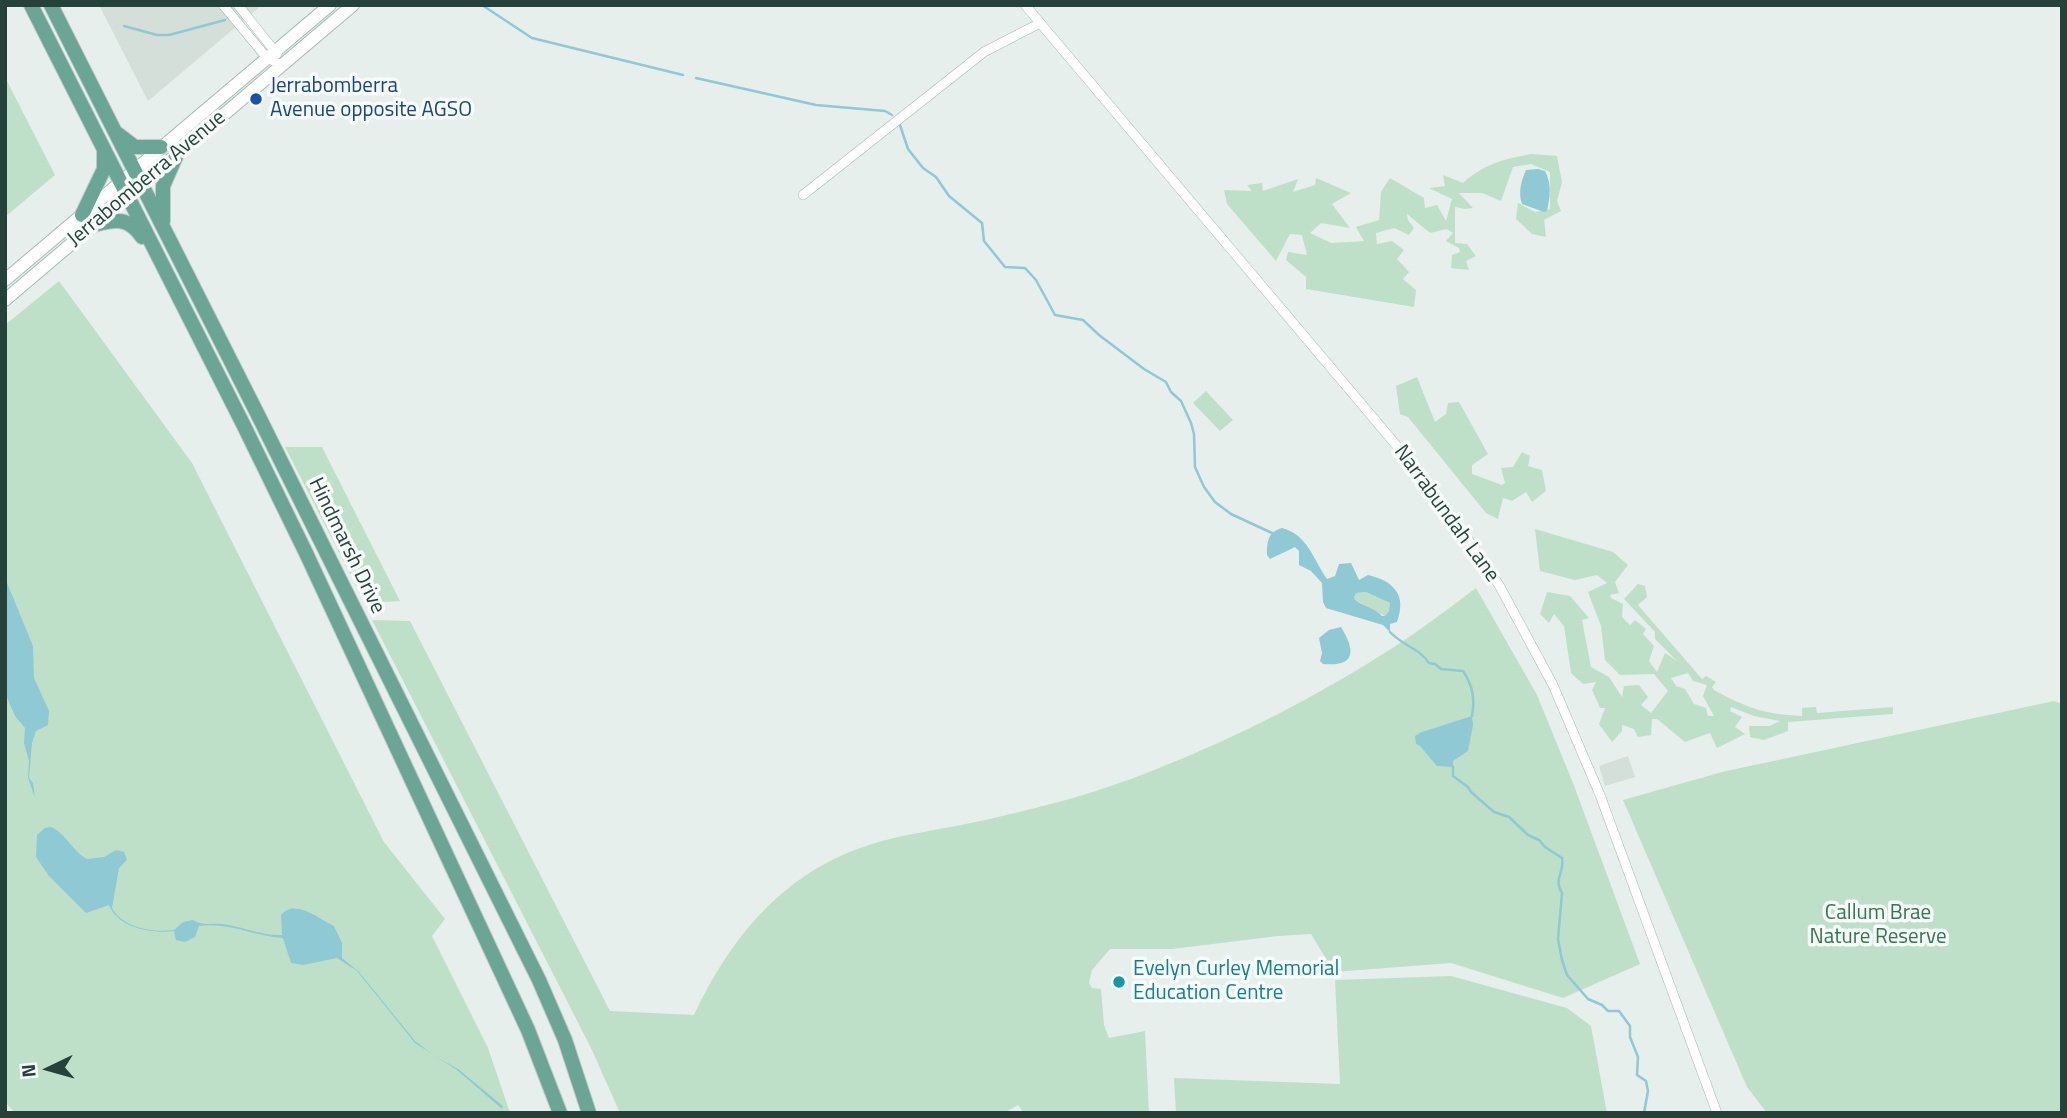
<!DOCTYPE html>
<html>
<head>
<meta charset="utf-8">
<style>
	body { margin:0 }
	#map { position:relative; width:2067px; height:1118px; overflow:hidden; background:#e6efeb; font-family:"Titillium Web",sans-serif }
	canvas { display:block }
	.frame { position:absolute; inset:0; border:7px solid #24423a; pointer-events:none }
	.north { position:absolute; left:14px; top:1034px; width:70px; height:70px; -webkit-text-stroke:5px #f7fbf9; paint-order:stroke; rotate:265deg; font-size:19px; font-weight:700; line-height:28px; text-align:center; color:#24423a }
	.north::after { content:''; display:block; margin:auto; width:24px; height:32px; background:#24423a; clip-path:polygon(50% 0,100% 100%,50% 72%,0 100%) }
</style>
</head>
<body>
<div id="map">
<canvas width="2067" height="1118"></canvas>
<div class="frame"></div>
<div class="north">N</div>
</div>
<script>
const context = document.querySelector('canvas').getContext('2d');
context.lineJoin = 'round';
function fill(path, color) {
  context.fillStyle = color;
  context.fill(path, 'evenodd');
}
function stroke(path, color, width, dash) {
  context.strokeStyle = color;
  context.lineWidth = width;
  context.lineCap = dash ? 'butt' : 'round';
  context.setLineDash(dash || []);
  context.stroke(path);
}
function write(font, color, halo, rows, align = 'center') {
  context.font = font + ' "Titillium Web",sans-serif';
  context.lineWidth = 7;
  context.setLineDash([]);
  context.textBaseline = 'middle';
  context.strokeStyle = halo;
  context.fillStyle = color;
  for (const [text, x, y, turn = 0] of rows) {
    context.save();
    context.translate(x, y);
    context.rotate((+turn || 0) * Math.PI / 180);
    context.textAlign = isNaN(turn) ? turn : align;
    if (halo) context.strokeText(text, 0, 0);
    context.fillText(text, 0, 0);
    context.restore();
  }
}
const built = new Path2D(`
	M99 5H262L148 101Z
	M1628 756 1635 777 1605 786 1599 766Z`);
const green = new Path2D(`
	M5 77 55 175 5 217Z
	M1531 154 1557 156 1562 182 1557 201 1561 211 1544 220 1546 237 1532 234 1516 219 1518 203 1535 212 1550 209V172L1531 164 1513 167 1501 201 1482 193H1459L1473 208 1465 209 1455 207V243L1467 244 1476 256 1466 261 1469 270 1451 268 1452 255 1460 252 1459 248 1446 241 1453 233 1447 229 1430 233 1407 214 1408 220 1414 228 1409 235 1394 228 1376 233 1377 244 1392 241 1404 250 1397 259 1409 272 1403 279 1416 290 1414 307 1306 289V277L1286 260 1288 252 1307 255 1302 235 1290 234 1276 261 1227 204 1224 190 1252 191 1247 185 1262 183 1263 191 1298 179 1293 192 1315 185 1316 178 1351 193 1332 204 1350 228 1321 223 1310 233 1331 243 1364 241 1356 227 1379 220 1381 192 1390 178 1424 198 1425 208 1437 205 1446 221 1452 199 1429 188 1445 186 1443 175 1463 183C1484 164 1504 159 1531 154Z
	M59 281 192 463 384 842 445 919 432 936 488 1048 510 1113H15L5 1102V325Z
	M1417 377 1435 422 1446 414 1448 403 1459 402 1488 454 1472 465V474L1502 485 1505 483 1501 468 1513 467 1522 452 1530 456 1528 466 1542 470 1546 491 1532 502 1526 492 1512 501 1503 498 1498 519 1486 513 1408 417 1400 414 1396 386Z
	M1206 391 1233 420 1220 431 1193 403Z
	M285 447H322L400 601 365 603Z
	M1535 529 1613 552 1628 565 1615 582 1619 593 1610 595 1611 598 1623 604 1622 617 1630 625 1635 620 1646 629 1643 634 1654 646 1649 661 1657 672 1665 653 1677 661 1655 639V632L1624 599 1638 584 1645 586 1647 597 1638 605 1702 679 1706 676 1716 682 1712 687 1714 690C1747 708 1764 714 1802 716V708L1816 707 1817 713 1893 707V714L1788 722V731L1764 740 1750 737 1749 726H1770L1780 721 1754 716 1731 707 1730 711 1742 717 1735 727 1745 734 1717 748 1710 733 1685 742 1657 719H1652L1651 735 1638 737 1634 729 1622 725V731L1612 742 1599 724 1605 708H1600L1592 690 1596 682 1583 684 1571 673 1564 626 1554 614 1549 623 1540 614 1547 592 1570 596 1589 618 1582 620 1591 667 1609 677 1622 697 1624 686 1639 685 1648 697 1641 705 1651 713 1668 691 1654 674 1620 675 1605 660 1601 626 1588 592 1607 583 1597 575 1575 580 1540 571ZM1688 673 1693 681 1707 685 1703 696 1714 716H1708L1706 708 1694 704 1685 689 1676 686 1671 678Z
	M1476 588 1537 695 1573 783 1640 964 1563 998 1451 963 1334 972 1311 934 1278 936 1172 949H1110L1092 970 1089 983 1092 988 1101 989 1104 1025 1109 1038 1145 1031 1149 1113H1024L1018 1105 1004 1113H620L591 1048 372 620 410 621 610 1011 694 1015C732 935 785 871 872 844 904 834 938 830 971 823 1032 810 1095 794 1154 770 1238 737 1318 696 1394 647 1422 629 1449 608 1476 588Z
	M1366 592 1390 603 1389 611 1385 616C1381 615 1356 601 1354 598L1356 593Z
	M2054 701 2062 704V1113H1767L1747 1087 1623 800 1722 772Z
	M1451 976 1567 1008 1591 1026 1607 1113H1176L1174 1078 1340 1084 1335 980Z`);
const water = new Path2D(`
	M1538 169 1545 171C1552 185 1550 196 1547 211L1544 212 1522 204C1518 193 1521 181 1526 170Z
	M1282 528C1308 535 1313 559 1327 579L1335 576 1339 564 1351 563 1359 580 1368 575C1394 581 1407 595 1397 622L1390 624V632L1383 625 1326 608 1323 602 1322 583 1311 571 1299 565V551L1295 547 1270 559 1267 555C1267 541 1268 532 1282 528ZM1366 592 1390 603 1389 611 1385 616H1382C1372 606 1360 606 1354 598L1356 593Z
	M5 578 33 646 34 678 49 711 48 725 36 731 32 743 29 778 33 783 35 798 28 778 29 761 24 743 25 728 15 716 5 693Z
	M1341 627C1355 650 1357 667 1323 664L1320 661 1322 653 1319 638 1329 630Z
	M1472 716 1473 725 1468 751 1453 761V767L1437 766 1420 746 1416 744 1415 736 1422 732Z
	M51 827C66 833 72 851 87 859L104 857 116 850 124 852 127 860 119 868 112 908C123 928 153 933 174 930L183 922 193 920C202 926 210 923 221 924 242 926 260 936 282 935L281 915C295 898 319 919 334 926L342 943V958L359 972 415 1041 435 1056 458 1069 503 1106 502 1109 457 1070 415 1043 357 971 337 958 303 965 291 963 283 938C254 936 229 922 199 926L195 937 185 942 176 940 174 931C152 934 118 928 109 905L86 913 49 876 36 857 37 835 45 828Z`);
const stream = new Path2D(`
	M482 5 532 38 683 75
	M124 26 157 35H169L225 20
	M696 78 816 105 885 111 892 115
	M900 125 908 149 923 168 936 177 949 196 982 223 984 241 1005 267 1025 268 1036 280 1055 315 1083 320 1099 335 1144 369 1166 382 1171 392 1181 401 1191 423 1194 434 1195 467 1204 487 1215 502 1231 514 1272 533
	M1390 632C1403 646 1419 648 1429 663L1435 664 1441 669 1463 671C1473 686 1475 699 1472 716
	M1453 767V776L1468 787 1471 792 1494 812 1509 817 1528 835 1539 840 1545 847 1562 858C1565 871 1553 880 1562 893L1558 939 1562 960 1567 975 1588 999 1602 1005 1608 1011H1619L1630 1026V1037L1638 1057 1637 1075 1646 1081 1648 1091 1644 1113`);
const street = new Path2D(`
	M223 5 267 58 282 65
	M238 5 277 54
	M1025 5 1407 458 1461 529 1499 585 1553 685 1600 795 1717 1113
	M803 195 984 52 1040 23`);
const secondary = new Path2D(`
	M5 280 330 5
	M5 300 353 5`);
const primary = new Path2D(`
	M31 5 244 426 306 553 528 1030 560 1113
	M51 5 258 415 539 980 565 1040 589 1113
	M118 134 135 147H161
	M82 215 104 169V151
	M163 221V186L178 152
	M94 225C115 219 129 217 142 237`);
const markers = [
	[256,99,7,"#1a4fb4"],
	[1119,982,7,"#0f9aa8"]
];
const transitNames = [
	["Jerrabomberra",270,87],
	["Avenue opposite AGSO",270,111]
];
const streetNames = [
	["Jerrabomberra Avenue",147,179,-40],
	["Narrabundah Lane",1446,514,54],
	["Hindmarsh Drive",346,546,64]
];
const parkNames = [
	["Callum Brae",1878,914],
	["Nature Reserve",1878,938]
];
const cultureNames = [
	["Evelyn Curley Memorial",1133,970],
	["Education Centre",1133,994]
];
fill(built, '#d4dfda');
fill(green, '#bfe0c8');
fill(water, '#8ec9d4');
stroke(stream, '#8ec9d4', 2.5);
stroke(street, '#a8b8b2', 10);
stroke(secondary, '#a4bbb3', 14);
stroke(primary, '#c2cac8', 16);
stroke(street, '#fff', 9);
stroke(secondary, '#fff', 12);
stroke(primary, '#6aa596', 14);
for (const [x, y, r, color] of markers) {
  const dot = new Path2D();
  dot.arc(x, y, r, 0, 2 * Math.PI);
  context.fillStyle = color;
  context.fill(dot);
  stroke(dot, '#f7fbf9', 2.5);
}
write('21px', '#164399', '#f7fbf9', transitNames, 'left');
write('21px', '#24423a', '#f7fbf9', streetNames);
write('21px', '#2d7a4b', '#f7fbf9', parkNames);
write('21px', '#0d838f', '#f7fbf9', cultureNames, 'left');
</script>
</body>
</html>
